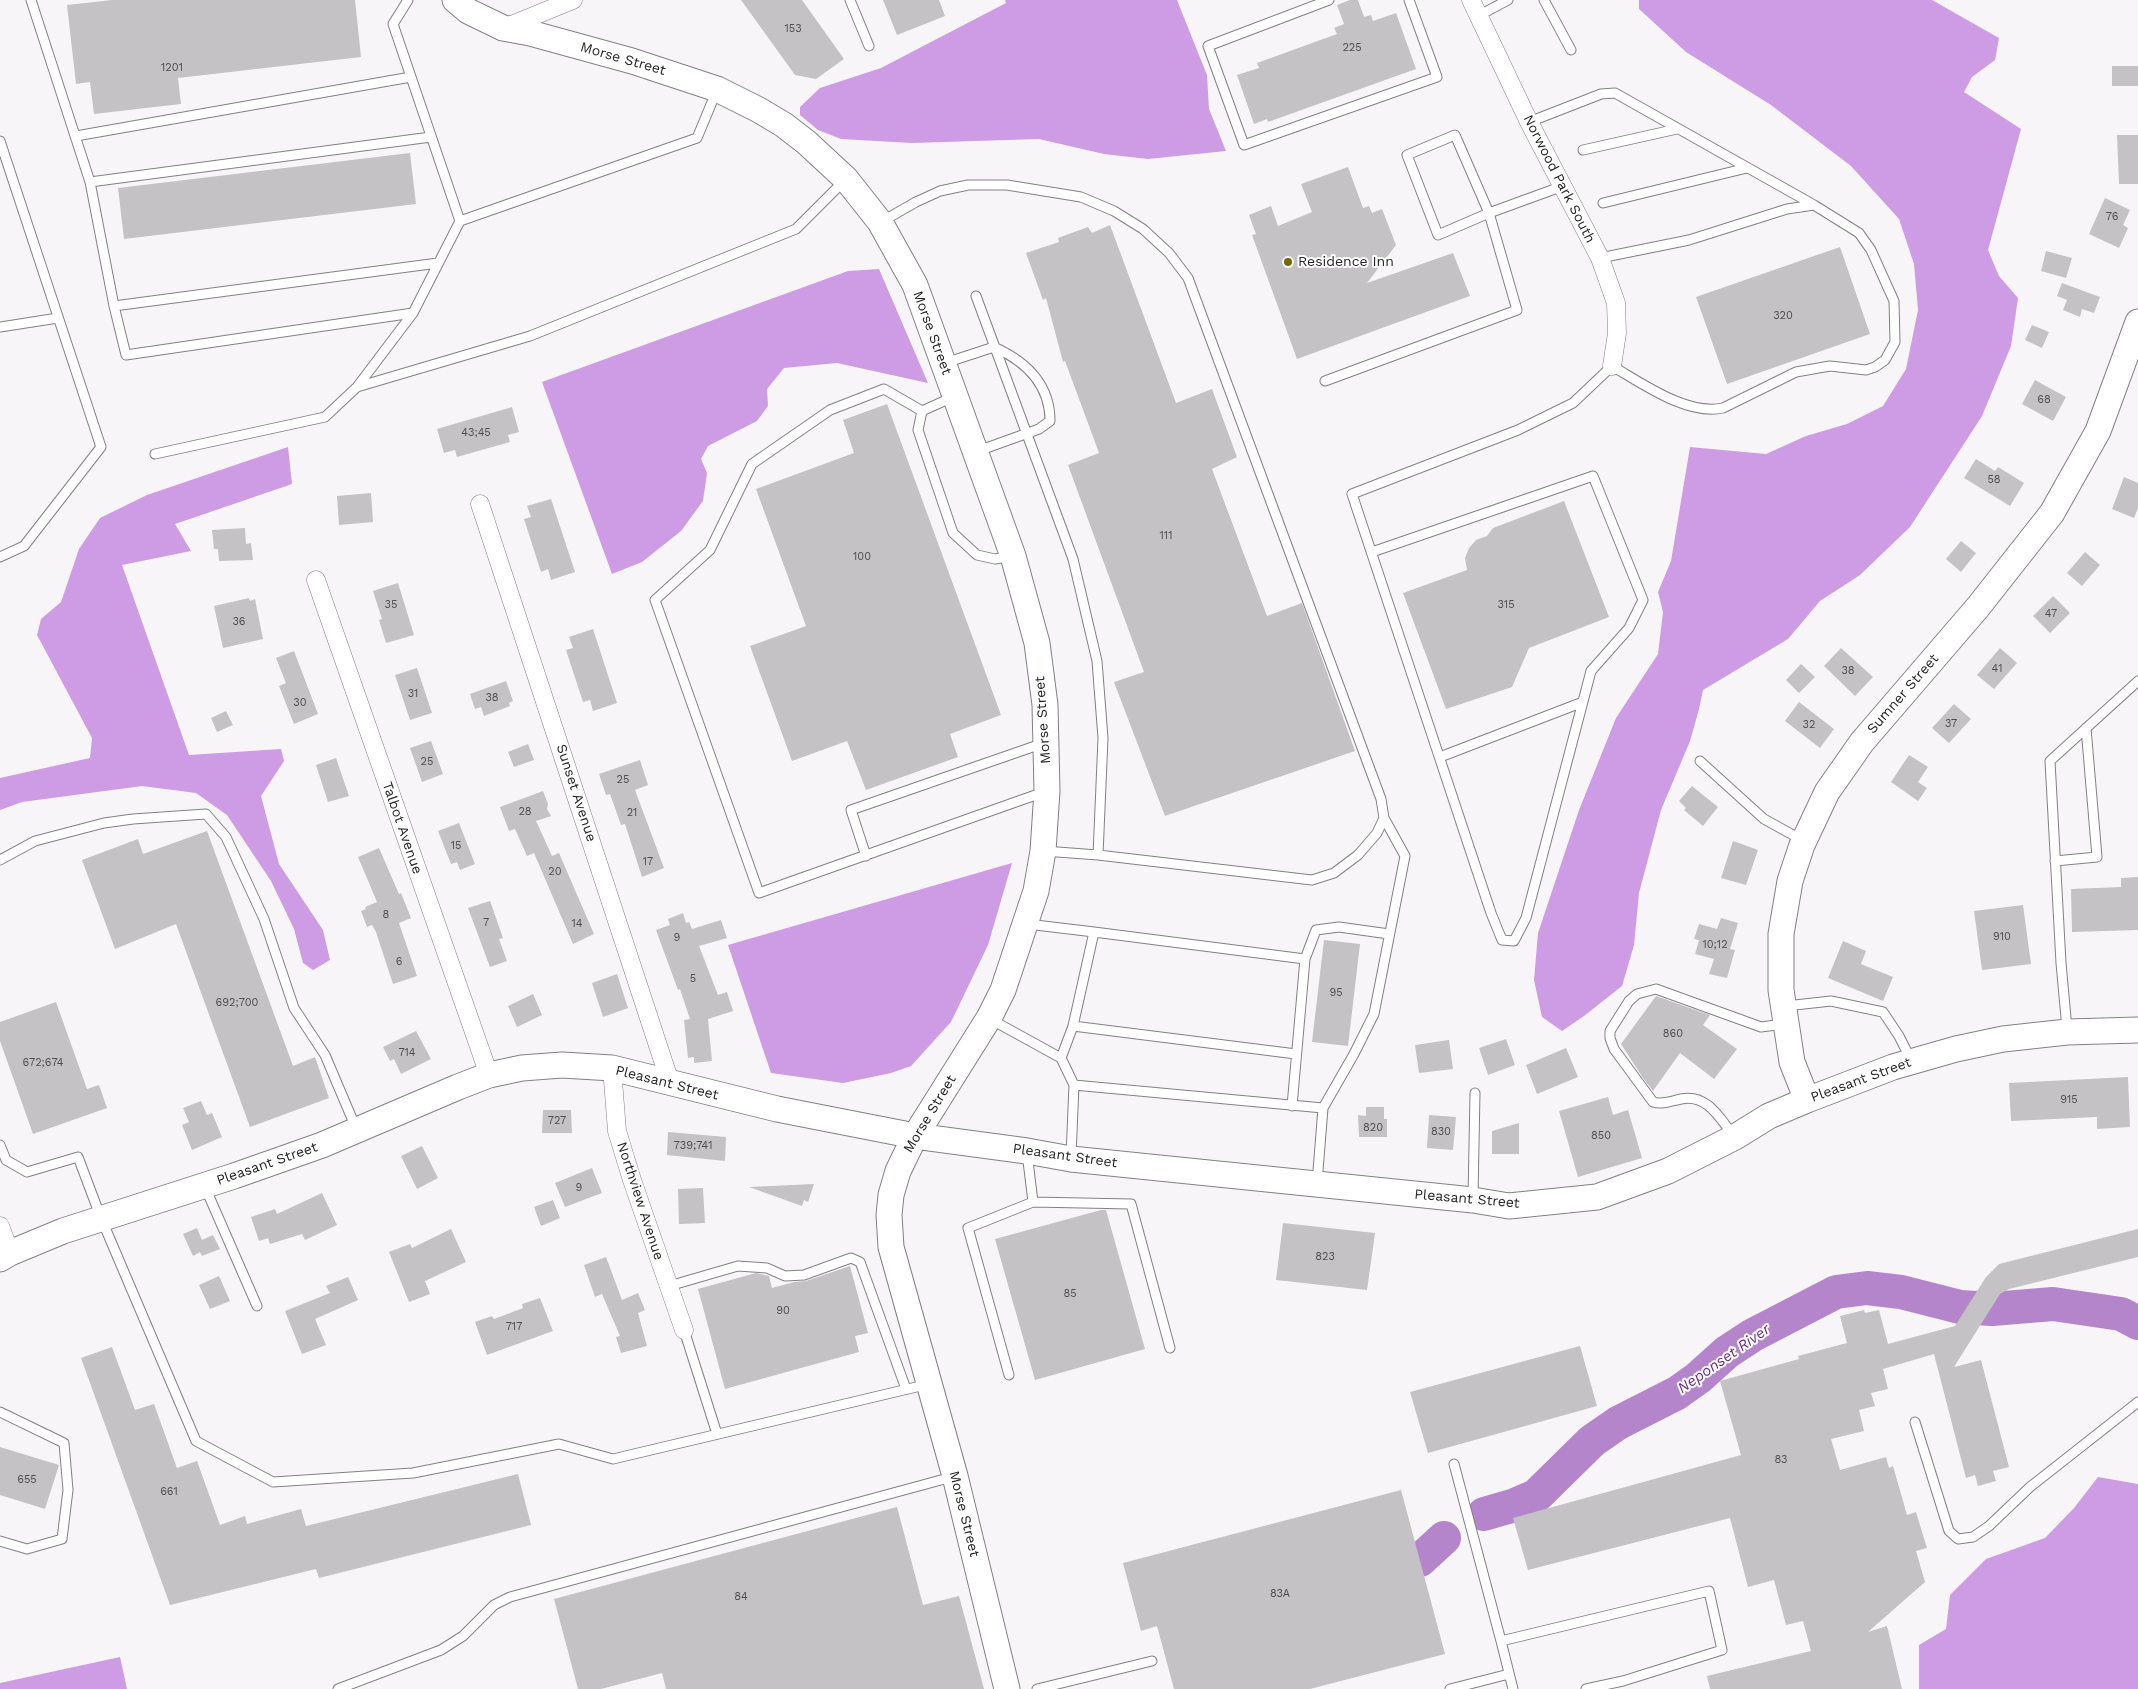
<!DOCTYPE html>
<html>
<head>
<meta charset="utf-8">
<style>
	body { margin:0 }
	canvas { display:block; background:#f8f5f9 }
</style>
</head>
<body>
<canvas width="2138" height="1689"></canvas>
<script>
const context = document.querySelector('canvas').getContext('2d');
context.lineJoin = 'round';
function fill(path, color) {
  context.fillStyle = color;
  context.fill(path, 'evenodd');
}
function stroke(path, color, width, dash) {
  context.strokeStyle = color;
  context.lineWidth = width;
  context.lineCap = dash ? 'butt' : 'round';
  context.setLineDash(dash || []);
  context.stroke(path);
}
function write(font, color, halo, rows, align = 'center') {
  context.font = font + ' "Work Sans",sans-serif';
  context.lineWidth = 4;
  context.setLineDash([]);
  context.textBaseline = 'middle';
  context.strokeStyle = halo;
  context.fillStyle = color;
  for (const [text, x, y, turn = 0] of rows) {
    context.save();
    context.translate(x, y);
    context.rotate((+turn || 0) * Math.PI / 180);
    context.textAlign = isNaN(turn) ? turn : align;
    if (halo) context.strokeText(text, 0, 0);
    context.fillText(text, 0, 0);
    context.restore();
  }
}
const forest = new Path2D(`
	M1005 0H1177L1207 75 1209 109 1226 151 1148 159 1104 154 1039 139 912 143 841 139 818 130 800 115V107L820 88 881 68 1006 3Z
	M1639 0H1932L1999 38 1995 60 1972 77 1964 92 2021 129 1988 250 1999 276 2018 298 2011 346 1982 416 1910 527 1860 575 1820 601 1788 639 1703 690 1699 709 1690 741 1661 810 1639 893 1634 945 1622 986 1584 1016 1562 1031 1542 1017 1534 980 1538 933 1579 810 1616 718 1658 654 1663 612 1658 592 1671 561 1690 447 1766 454 1806 436 1847 424 1883 406 1906 369 1918 310 1914 264 1899 219 1851 166 1771 105 1686 52 1639 9Z
	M879 269 928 383 837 363 784 368 767 389 768 406 757 421 708 446 701 459 707 473 703 501 681 531 642 562 612 574 542 382 848 271Z
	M288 447 292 484 175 524 191 551 122 565 189 755 281 749 284 761 261 796 279 864 323 930 330 960 313 970 303 963 294 929 271 881 227 815 196 793 142 786 22 802 0 810V778L90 758 92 738 37 635 41 619 61 602 79 549 100 518 147 495Z
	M1012 863 988 945 951 1022 911 1066 891 1073 843 1083 771 1073 728 945Z
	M2098 1477 2138 1484V1689H1919V1645L1946 1629 1950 1595 1986 1559 2045 1538 2074 1508Z
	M120 1657 127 1689H0V1683Z`);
const river = new Path2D(`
	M1484 1514 1515 1505 1536 1496 1592 1441 1618 1423 1677 1393 1698 1378 1727 1352 1753 1335 1836 1292 1867 1288 1901 1292 1960 1307 1992 1309 2053 1304 2121 1314 2138 1323
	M1420 1560 1444 1538`);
const building = new Path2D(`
	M112 0H355L361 57 178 78 181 104 94 114 90 82 76 84 67 5Z
	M741 0H802L844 59 816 79 795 75Z
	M883 0H939L945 16 897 35Z
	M1350 0H1358L1364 17 1371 15 1373 21 1396 13 1416 69 1268 122 1267 119 1254 124 1237 75 1259 68 1257 63 1337 34 1334 28 1344 24 1337 5Z
	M2112 66H2138V86H2112Z
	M2117 135H2138V184H2119Z
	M410 153 416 204 124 239 118 188Z
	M1348 167 1363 208 1369 206 1372 213 1382 209 1396 245 1367 283 1453 253 1470 296 1297 359 1252 235 1256 234 1249 215 1271 206 1278 226 1312 212 1301 184Z
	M2105 198 2130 210 2123 225 2128 228 2119 248 2089 234Z
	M1110 225 1176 403 1212 389 1237 457 1212 469 1267 616 1302 603 1355 751 1165 816 1114 682 1144 672 1068 465 1099 453 1065 361 1063 362 1046 298 1043 300 1026 253 1059 242 1058 238 1088 227 1092 233Z
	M1840 247 1870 334 1727 384 1696 297Z
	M2046 251 2072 258 2066 278 2041 271Z
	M2062 283 2100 297 2094 313 2082 309 2080 317 2063 310 2067 300 2057 296Z
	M2032 325 2049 332 2042 348 2025 340Z
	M2035 380 2066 397 2053 421 2022 404Z
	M887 404 1001 715 950 734 958 757 866 790 847 741 792 761 750 646 806 626 756 489 854 453 843 420Z
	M512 407 519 432 508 435 510 442 457 457 455 450 444 453 437 429Z
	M1976 459 1995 471 1998 467 2024 483 2010 506 1964 478Z
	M2124 477 2138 483V508L2134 518 2112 509Z
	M371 493 373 522 339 525 337 496Z
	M551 499 575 572 551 580 548 569 541 572 524 519 531 517 527 506Z
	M1564 501 1609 617 1529 648 1512 687 1446 709 1403 593 1467 570 1465 558 1469 548 1476 540 1487 536 1493 528Z
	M245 528 246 544 251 543 253 560 219 561 218 549H214L212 530Z
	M1961 541 1976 553 1961 572 1946 559Z
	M2085 552 2100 565 2082 586 2067 573Z
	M398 583 414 635 386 643 379 620 382 619 373 591Z
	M2053 596 2070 613 2050 633 2033 616Z
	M249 598 250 601 255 599 263 639 223 648 214 606Z
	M593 629 617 703 593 711 590 700 583 702 566 650 573 648 569 637Z
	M1841 648 1873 677 1855 696 1824 666Z
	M2000 648 2017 663 1994 689 1977 675Z
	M294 651 318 714 294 724 279 686 286 683 276 658Z
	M1801 664 1815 677 1799 693 1786 680Z
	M417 668 432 713 410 720 395 675Z
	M506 681 513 701 509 703 510 706 484 716 481 707 475 709 470 694Z
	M1799 702 1834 729 1820 748 1785 721Z
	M1954 704 1971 719 1949 743 1932 728Z
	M226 711 233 725 217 732 211 718Z
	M431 741 443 774 422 782 410 748Z
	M528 744 534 760 514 767 508 752Z
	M1909 755 1928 767 1918 782 1927 788 1918 801 1891 782Z
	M336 758 349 796 328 802 316 765Z
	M640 760 648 785 635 790 664 868 642 877 625 824 621 825 610 794 606 795 599 774Z
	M1692 786 1718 807 1703 826 1684 810 1686 808 1679 801Z
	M543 791 548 804 547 809 551 816 536 821 552 856 559 853 594 934 573 944 534 853 527 856 515 829 509 831 500 807Z
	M459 823 475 864 460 870 457 862 451 864 438 831Z
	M207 831 293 1066 315 1057 329 1098 250 1127 176 924 115 949 82 860 138 839 143 854Z
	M1733 841 1758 850 1746 885 1721 878Z
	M379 848 399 894 401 893 411 918 399 923 417 976 393 984 376 932 372 925 367 927 361 911 366 909 365 907 377 902 358 857Z
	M2138 877V930L2072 932 2071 889 2121 887V878Z
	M490 901 503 938 499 939 507 961 490 967 468 908Z
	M2023 905 2031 964 1982 970 1974 911Z
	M683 913 686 923 689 922 692 929 721 920 727 938 699 946 718 995 727 992 733 1011 708 1019 712 1061 694 1063V1057L688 1058 684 1020 690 1019 680 989 678 990 656 930 670 925 668 919Z
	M1721 918 1738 923 1730 949 1735 950 1727 978 1709 974 1714 959 1695 954 1699 940 1694 939 1699 924 1717 929Z
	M1324 940 1360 944 1348 1046 1312 1042Z
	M1843 941 1866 951 1861 964 1893 977 1883 1001 1828 978Z
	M617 974 628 1008 603 1017 592 983Z
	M533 994 542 1015 517 1027 508 1006Z
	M1656 996 1710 1015 1703 1025 1737 1049 1714 1079 1680 1053 1653 1091 1643 1078 1621 1044Z
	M56 1002 87 1089 99 1085 107 1108 33 1134 0 1041V1022Z
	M416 1031 431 1059 401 1074 394 1059 390 1061 383 1047Z
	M1506 1039 1515 1065 1488 1075 1479 1048Z
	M1449 1040 1453 1069 1419 1073 1415 1045Z
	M1566 1048 1578 1077 1537 1094 1526 1065Z
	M2128 1077 2130 1127 2097 1129V1117L2011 1121 2009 1083Z
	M1608 1097 1613 1115 1628 1110 1642 1158 1578 1177 1559 1111Z
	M201 1101 207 1115 212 1113 222 1137 192 1150 182 1125 189 1122 183 1108Z
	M1366 1107H1384V1119H1387V1137H1359L1358 1115 1366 1116Z
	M543 1110H571L572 1133H542Z
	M1429 1115 1456 1117 1453 1150 1427 1148Z
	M1519 1123V1154H1492V1131Z
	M668 1132 726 1137 725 1161 667 1155Z
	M422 1146 438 1178 417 1189 401 1156Z
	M592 1168 602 1193 565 1207 555 1183Z
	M814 1184 808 1202 804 1200 802 1206 749 1187Z
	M703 1188 705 1223 679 1224 678 1189Z
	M322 1193 337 1225 305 1240 302 1234 270 1244 268 1238 259 1241 251 1217 275 1209 277 1214Z
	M553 1200 560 1218 541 1226 534 1207Z
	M1101 1210H1106L1145 1349 1035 1380 995 1239Z
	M1283 1223 1375 1233 1367 1290 1276 1280Z
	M197 1228 202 1240 213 1235 220 1249 202 1256 200 1252 193 1256 183 1234Z
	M451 1229 466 1262 425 1281 430 1294 409 1302 389 1252 410 1244 412 1248Z
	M2138 1229V1257L2009 1289 2000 1294 1954 1367 1981 1360 2009 1467 1993 1471 1996 1481 1978 1486 1975 1475 1966 1478 1934 1354 1883 1369 1888 1389 1871 1393 1875 1406 1859 1410 1864 1431 1831 1439 1840 1470 1886 1457 1889 1468 1893 1466 1907 1515 1916 1512 1927 1548 1916 1551 1925 1582 1868 1632 1887 1626 1902 1689H1710L1707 1676 1811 1651 1803 1621 1786 1625 1774 1580 1748 1587 1730 1518 1528 1570 1513 1518 1741 1455 1720 1381 1799 1359 1798 1356 1847 1343 1840 1316 1864 1310 1865 1313 1879 1310 1888 1344 1955 1326 1986 1277 1999 1264Z
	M606 1257 622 1300 638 1293 645 1310 638 1313 647 1346 621 1353 616 1337 620 1336 602 1294 595 1297 584 1265Z
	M850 1266 868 1333 855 1336 859 1352 725 1389 698 1289 756 1273 769 1276 772 1288 794 1282 806 1281Z
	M219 1276 230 1301 210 1309 199 1285Z
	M348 1277 358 1300 315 1319 326 1345 302 1354 285 1311 330 1293 326 1286Z
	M540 1298 553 1331 487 1355 475 1322 492 1316 494 1319 523 1308 522 1304Z
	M1580 1346 1597 1406 1428 1453 1410 1392Z
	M112 1347 135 1410 154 1404 177 1468 197 1461 220 1525 245 1516 247 1524 301 1509 306 1526 518 1474 531 1525 319 1578 316 1569 170 1605 81 1358Z
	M0 1447 59 1465 45 1509 0 1495Z
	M1401 1490 1445 1654 1310 1689H1174L1157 1626 1141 1631 1123 1563Z
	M897 1507 923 1605 959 1596 984 1689H666L662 1673 601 1689H578L554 1599Z`);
const lane = new Path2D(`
	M31 0 90 182 431 137
	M408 0 393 24 460 221 697 138 717 90
	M850 0 869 46
	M1329 0 1208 46 1244 145 1437 77 1409 0
	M1544 0 1571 50
	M1478 16 1508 0
	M1529 122 1601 94 1615 93 1814 205 1787 209 1689 240 1600 258
	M1455 135 1489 213 1438 235 1407 155Z
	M76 136 411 77
	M0 141 101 447 24 546 0 557
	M1583 150 1677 129
	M90 182 114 306 438 263
	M1603 203 1747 168
	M881 222 916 202 940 191 968 185H1007L1081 197 1114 211 1143 229 1169 253 1188 278 1381 799 1384 818 1377 833 1358 855 1334 873 1312 880 1098 855 1044 851
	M976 296 1073 559 1097 661 1103 738 1098 855
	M114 306 126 355 413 313
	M0 327 58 318
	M945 363 994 347C1025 361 1050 384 1050 421L1039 429 978 451
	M1325 381 1517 310 1489 213 1563 186
	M357 387 530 336 796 229 846 179
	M953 397 922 411 884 389 830 410 752 464 710 550 655 600 759 893 1044 792
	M922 411 918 430 953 533 977 555 995 559 1012 556
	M155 454 325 417 357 387 413 313 460 221
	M1372 552 1593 476 1643 600 1629 628 1591 671 1526 918 1514 941 1502 940 1491 913 1352 494 1518 430 1573 403 1612 366C1643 384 1688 416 1723 408L1796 372 1830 366 1866 370 1875 367 1885 360 1895 342 1894 301 1871 250 1859 233 1814 205
	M1440 757 1583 702
	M1700 761 1764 819 1802 840
	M866 856 851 810 1044 743
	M0 860 35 841 104 823 133 819 206 814 226 837 264 919 294 1008 325 1055 356 1128
	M2055 861 2097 857 2086 728
	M1027 924 1094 932 1073 1026 1061 1058
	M1094 932 1305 959 1316 930 1339 927 1389 934
	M1786 1006 1831 1001 1883 1012 1899 1036 1911 1060
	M990 1019 1061 1058 1074 1085 1071 1156
	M1073 1026 1296 1054
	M2067 1029 2061 963 2050 761 2138 681
	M1074 1085 1323 1108 1317 1183
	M1292 1106 1305 959
	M1323 1108 1354 1054 1374 1014 1405 856 1384 818
	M1733 1135C1719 1117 1707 1094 1681 1099 1671 1101 1663 1105 1653 1102L1614 1049 1610 1038V1031L1629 1001 1637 994 1656 989 1761 1027 1784 1024
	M0 1145 6 1160 27 1172 78 1157 101 1218 196 1441 273 1482 413 1473 559 1444 613 1459 929 1384
	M205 1187 257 1306
	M1473 1197 1475 1093
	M1033 1202 1131 1204 1170 1348
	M669 1286 738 1266 767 1268 785 1276 804 1275 851 1258 860 1262 906 1389
	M684 1330 717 1434
	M1009 1375 968 1228 1033 1202 1027 1153
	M0 1412 64 1443 68 1490 62 1539 27 1549 0 1541
	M1915 1422 1949 1531 1958 1539 1973 1537 1989 1526 2030 1487 2138 1402
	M1454 1464 1501 1641
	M338 1689 441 1650 463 1636 494 1605 510 1597 952 1477
	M1037 1689 1152 1661
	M1450 1689 1509 1674
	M1513 1689 1501 1641 1709 1591 1722 1650 1623 1681 1586 1689`);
const street = new Path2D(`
	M1471 0 1529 122 1600 258 1616 303 1617 333 1612 366
	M504 28 573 0
	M480 504 670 1082
	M316 580 489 1075
	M612 1068 617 1131 632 1180 684 1330
	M0 1226 10 1253`);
const secondary = new Path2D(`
	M455 0 468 11 503 28 530 33 632 61 717 89 759 110 784 125 806 142 846 179 880 222 915 285 1013 556 1037 643 1045 705 1047 791 1043 851 1036 891 1003 990 989 1018 915 1136 898 1171 891 1195 889 1215 891 1247 955 1476 1007 1689
	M1807 1100 1792 1062 1781 990V934L1790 881 1802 845 1827 792 1862 742 1978 607 2052 513 2098 431 2138 322
	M0 1259 10 1253 63 1231 234 1176 322 1145 458 1087 489 1075 522 1068 562 1065 612 1068 777 1109 915 1136 1027 1151 1071 1159 1473 1200 1509 1206 1597 1197 1668 1171 1735 1137 1769 1116 1807 1100 1893 1067 1956 1049 2003 1039 2067 1032 2138 1030`);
const markers = [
	[1288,262,5,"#716902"]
];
const numberNames = [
	["153",793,29],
	["225",1352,48],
	["1201",172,68],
	["76",2112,217],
	["320",1783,316],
	["68",2044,400],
	["43;45",476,433],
	["58",1994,480],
	["111",1166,536],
	["100",862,557],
	["35",391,605],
	["315",1506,605],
	["47",2051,614],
	["36",239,622],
	["41",1997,669],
	["38",1848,671],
	["31",413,694],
	["38",492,698],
	["30",300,703],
	["37",1951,724],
	["32",1809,725],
	["25",427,762],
	["25",623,780],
	["28",525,812],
	["21",632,813],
	["15",456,846],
	["17",648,862],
	["20",555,872],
	["8",386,915],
	["7",486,923],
	["14",577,924],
	["910",2002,937],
	["9",677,938],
	["10;12",1715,945],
	["6",399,962],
	["5",693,979],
	["95",1336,993],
	["692;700",237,1003],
	["860",1673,1034],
	["714",407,1053],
	["672;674",43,1063],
	["915",2069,1100],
	["727",557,1121],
	["820",1373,1128],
	["830",1441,1132],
	["850",1601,1136],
	["739;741",693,1146],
	["9",579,1188],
	["823",1325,1257],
	["85",1070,1294],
	["90",783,1311],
	["717",514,1327],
	["83",1781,1460],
	["655",27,1480],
	["661",169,1492],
	["83A",1280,1594],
	["84",741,1597]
];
const streetNames = [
	["Morse Street",623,59,16],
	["Norwood Park South",1559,179,63],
	["Morse Street",932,333,70],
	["Sumner Street",1903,694,-49],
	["Morse Street",1043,720,-94],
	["Sunset Avenue",576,793,72],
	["Talbot Avenue",402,828,71],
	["Pleasant Street",1861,1080,-20],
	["Pleasant Street",667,1083,14],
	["Morse Street",930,1114,-59],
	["Pleasant Street",1065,1156,8],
	["Pleasant Street",267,1164,-19],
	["Pleasant Street",1467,1199,5],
	["Northview Avenue",640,1201,72],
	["Morse Street",964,1514,76]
];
const poiNames = [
	["Residence Inn",1298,262]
];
const waterNames = [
	["Neponset River",1724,1359,-35]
];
fill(forest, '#cd9ce4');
stroke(river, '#b585cb', 34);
fill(building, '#c4c2c5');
stroke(lane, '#848185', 11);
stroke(street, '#848185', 19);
stroke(secondary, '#848185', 27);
stroke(lane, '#fff', 9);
stroke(street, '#fff', 18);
stroke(secondary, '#fff', 25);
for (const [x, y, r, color] of markers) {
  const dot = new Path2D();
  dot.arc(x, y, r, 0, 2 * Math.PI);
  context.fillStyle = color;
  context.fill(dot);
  stroke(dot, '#fff', 2);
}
write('11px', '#4e4c4e', null, numberNames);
write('14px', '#262527', '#fff', streetNames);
write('14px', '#262527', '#fff', poiNames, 'left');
write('italic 15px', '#672b80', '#fff', waterNames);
</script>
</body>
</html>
